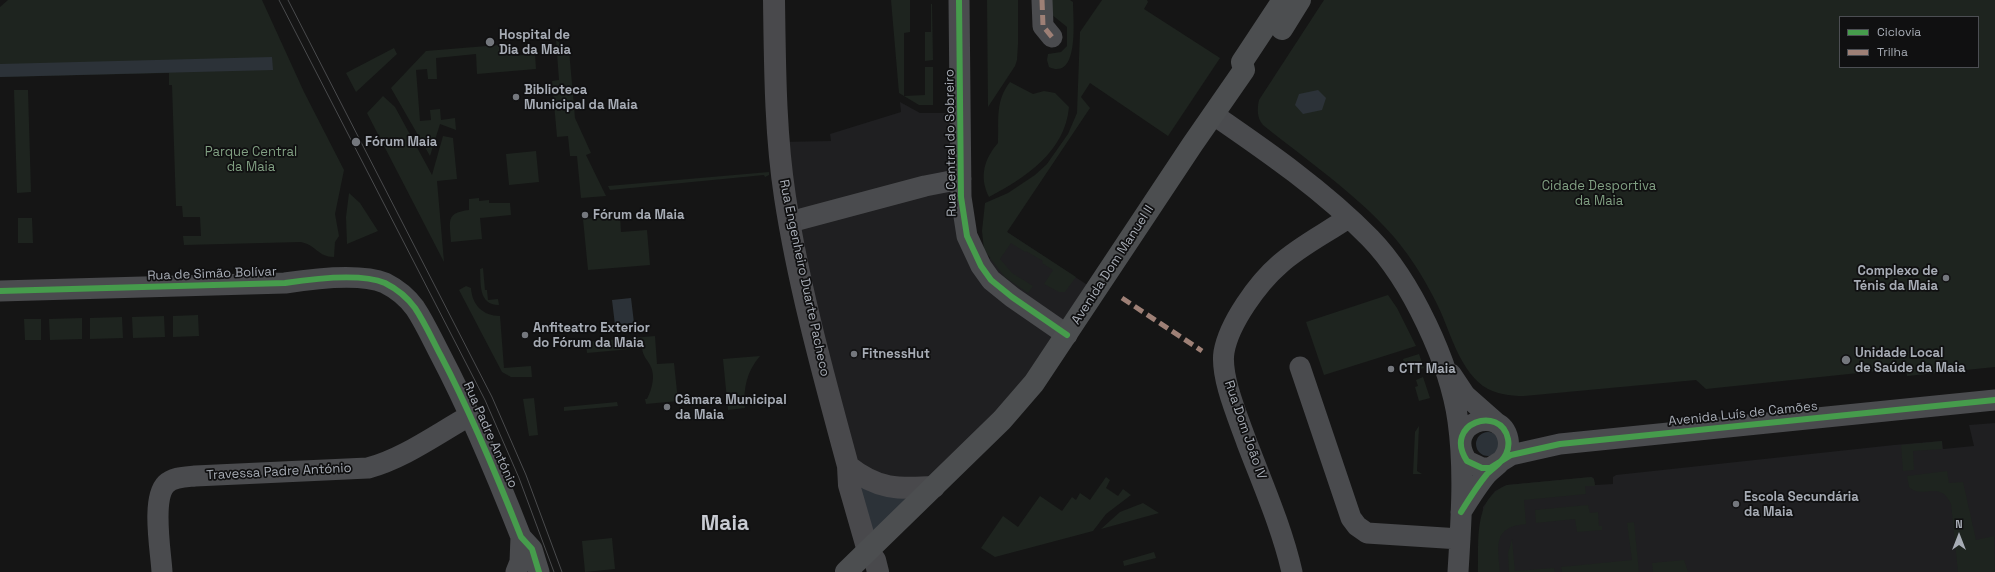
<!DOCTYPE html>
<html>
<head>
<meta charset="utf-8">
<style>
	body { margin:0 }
	#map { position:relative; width:1995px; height:572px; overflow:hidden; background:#151515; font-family:"Space Grotesk",sans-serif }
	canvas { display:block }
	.legend { position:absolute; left:1839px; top:16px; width:140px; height:52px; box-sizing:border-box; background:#101011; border:1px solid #4c4e53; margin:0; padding:5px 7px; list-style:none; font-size:12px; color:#a7acb5 }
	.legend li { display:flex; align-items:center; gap:8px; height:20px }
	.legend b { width:20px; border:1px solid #4c4e53 }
	.north { position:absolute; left:1939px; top:516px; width:40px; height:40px; -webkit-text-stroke:3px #101011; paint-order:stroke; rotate:0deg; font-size:11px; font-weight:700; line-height:16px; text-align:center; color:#a7acb5 }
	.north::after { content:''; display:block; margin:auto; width:14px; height:18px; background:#a7acb5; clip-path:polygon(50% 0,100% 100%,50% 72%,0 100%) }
</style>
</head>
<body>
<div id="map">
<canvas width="1995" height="572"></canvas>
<ul class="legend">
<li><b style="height:5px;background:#469c4c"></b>Ciclovia</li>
<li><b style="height:5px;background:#9e8076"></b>Trilha</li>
</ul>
<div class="north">N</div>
</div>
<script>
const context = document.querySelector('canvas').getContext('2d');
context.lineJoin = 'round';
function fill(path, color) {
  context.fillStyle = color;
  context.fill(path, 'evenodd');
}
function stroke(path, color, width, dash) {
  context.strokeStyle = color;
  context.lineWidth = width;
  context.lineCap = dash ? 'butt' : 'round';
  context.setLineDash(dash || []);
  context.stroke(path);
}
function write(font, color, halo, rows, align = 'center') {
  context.font = font + ' "Space Grotesk",sans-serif';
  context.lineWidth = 3.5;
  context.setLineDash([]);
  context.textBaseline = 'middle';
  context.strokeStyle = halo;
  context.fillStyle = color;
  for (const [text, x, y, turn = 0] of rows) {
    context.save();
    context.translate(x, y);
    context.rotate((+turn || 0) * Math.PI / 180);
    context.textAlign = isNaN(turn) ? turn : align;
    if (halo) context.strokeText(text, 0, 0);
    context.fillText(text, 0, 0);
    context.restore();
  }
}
const built = new Path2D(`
	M900 102 920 113H959L960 178 791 220 780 142 831 141 830 134 901 112Z
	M960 180 969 248 1065 336 933 485 909 487 850 465 791 223Z
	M1007 232 1095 290 1067 332 984 267Z
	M1995 423V572H1478L1483 507 1495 491 1507 485 1592 477 1594 479 1595 485 1613 484V477L1616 475 1894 445 1942 441 1943 449 1974 446 1969 425Z`);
const green = new Path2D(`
	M8 0H262L304 92 344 170 335 214 339 236 335 242 334 257C318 257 316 245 301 242L184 245 183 236H201L200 217H183L182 206H176L172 85H169V73L0 77V7Z
	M891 0H910V32L904 33V96L925 95V67H933V105H919L899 93Z
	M987 0H1018V44L1017 60 1015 66 988 107Z
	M1051 0H1070L1073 2C1073 18 1080 81 1049 67L1047 60 1048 54 1061 52 1067 46V27L1051 14Z
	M1102 0H1147L1148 2 1144 9 1220 58 1168 136 1090 83 1081 97 1090 108 1007 232 1076 277 1065 292H1059L1044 284 1053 270 1042 263 1043 261 1026 251 1025 252 1011 243 1000 259 1012 273 1033 286 1028 293 1005 277 984 250 982 231 985 203 1008 193 1035 175 1047 164 1068 134 1077 113 1080 32Z
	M1324 0H1995V367L1907 376 1906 368 1706 389 1696 380 1524 396C1510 396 1495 394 1483 386 1457 366 1450 329 1436 302 1428 286 1418 269 1408 255 1373 205 1310 163 1263 125 1257 118 1257 109 1259 100ZM1840 17H1978V67H1840Z
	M931 4H932L933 60 925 61V32H931Z
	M556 40 569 50 575 118 591 153 586 155 606 196 581 198 577 156H570L568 136 557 137 552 81 559 80Z
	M511 44 512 56 535 54 536 69 477 74 476 54 436 58 437 79H428L427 69 416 70 420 121 431 120 430 110 440 109 441 120 455 118 456 130 440 124 430 156 391 88 426 51Z
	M394 48 397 54 356 92 346 73Z
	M1010 82 1033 94 1044 91 1055 93 1069 107C1065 152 1025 178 989 197 979 177 984 159 998 143 999 120 995 101 1010 82Z
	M14 90H28L31 192 17 193Z
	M383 96 395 107 432 175 443 136 453 138 457 179 437 181 444 262 367 113Z
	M536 151 539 182 509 185 506 154Z
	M769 172V175L765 177 764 175 610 190 608 186Z
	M349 193 360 203 378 231 347 244 346 217Z
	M479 198V201L489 200V203H510L511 215 480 218 482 239 451 242C450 221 445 213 469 210V199Z
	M620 216 621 232 647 230 650 265 588 270 583 219Z
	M18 218H32L33 243H18Z
	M483 268 485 290H487L488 300 498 299 499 305C478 305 481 283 480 269Z
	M466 286 471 288C472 305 483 316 500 316L504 368 531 366 532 377H511L502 372 459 290Z
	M1388 295 1397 308 1416 346 1324 375 1306 322Z
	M198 315 199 336 173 337V316Z
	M164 316 165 337 133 338 132 317Z
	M122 317 123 338 90 339V318Z
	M82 318V339L50 340 49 319Z
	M24 319H41V340H25Z
	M655 336 657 364 674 363 678 401 646 404 645 399H647C652 389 656 375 650 365 646 358 643 356 642 348L587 353 586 342Z
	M1419 354 1424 368 1407 373 1403 359Z
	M760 356C747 371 743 388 745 408L728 410 723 359Z
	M1423 377 1430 398 1419 401 1415 387 1418 386 1416 380Z
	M534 398 538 435 529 436 523 399Z
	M617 402 618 406 564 411V407Z
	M1419 426 1417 471 1422 474H1413L1415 432Z
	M1942 441V449L1913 451 1914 470 1903 471 1901 445Z
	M1947 471 1949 483 1963 482 1976 540 1994 536 1995 572H1958L1951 504C1940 479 1922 500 1909 487L1907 476Z
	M1106 477 1110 480 1106 488 1118 496 1123 489 1131 495 1106 514 1093 531 995 557 981 548 1003 516 1018 527 1040 496 1062 511 1072 497 1076 500 1080 493 1090 500Z
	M1591 477 1594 479 1595 486H1585L1586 494 1524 500 1526 524C1492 527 1498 546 1500 572H1478C1479 542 1473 498 1507 485Z
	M1143 503 1159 513 1101 529 1120 512Z
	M1588 505 1590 513 1598 512 1599 526H1602V530L1577 532 1575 519 1536 523 1535 510Z
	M1634 522 1639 572H1562L1561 567 1632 560 1627 523Z
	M612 538 615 569 585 572 582 541Z
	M1512 539 1515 571 1554 568 1555 572H1509L1508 553Z
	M1154 552 1156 558 1124 566 1123 561Z
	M1684 560 1688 572H1653L1652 563Z`);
const water = new Path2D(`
	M272 57 273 70 0 77V64Z
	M1318 90 1326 98 1322 110 1303 114 1295 105 1299 94Z
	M631 298 634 323 615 325 612 300Z
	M1476 444a12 12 0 1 1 24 0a12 12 0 1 1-24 0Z
	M856 484 906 499 870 536Z`);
const street = new Path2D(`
	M959 0 961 197 967 236 981 266 991 280 1012 297 1067 335
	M1042 0 1043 26 1052 37
	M1214 115C1268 152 1324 191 1370 238 1411 280 1450 363 1458 421 1465 471 1461 522 1458 572
	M790 222 925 186 961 179
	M0 291 285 283C311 279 361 273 385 283 397 289 407 297 415 308 425 323 433 341 441 356 472 415 497 476 521 537L532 549 539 572
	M1300 367 1351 518 1357 526 1367 533 1460 539
	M1451 374 1465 395 1499 425
	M1461 512C1469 499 1477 486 1487 474 1493 468 1502 463 1506 454 1508 450 1509 444 1508 439 1501 404 1442 423 1467 461L1482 468H1490L1511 455 1560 444 1995 400
	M162 572C161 552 151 499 166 484 173 477 185 477 195 476L368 468C405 458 438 433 471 415
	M516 572 520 562 521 537
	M1292 572C1282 528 1263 485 1247 443 1239 420 1220 377 1224 352 1229 323 1258 283 1280 264 1300 246 1326 233 1348 218`);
const secondary = new Path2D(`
	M774 0C775 66 775 132 785 197 799 288 824 377 848 466L849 485 868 551 875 560 878 572
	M848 466C878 490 898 489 934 487`);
const primary = new Path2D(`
	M1282 29 1300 0
	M846 572 1002 420 1034 383 1192 145 1244 70 1242 62 1283 0`);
const tram = new Path2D(`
	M279 0 485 400 519 478 554 572
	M288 0 492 397 526 475 562 572`);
const quiet = new Path2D(`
	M1042 0 1043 26 1052 37
	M1122 298 1202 351`);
const cycleway = new Path2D(`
	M959 0 961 197 967 236 981 266 991 280 1012 297 1067 335
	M0 291 285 283C311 279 361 273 385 283 397 289 407 297 415 308 425 323 433 341 441 356 472 415 497 476 521 537L532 549 539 572
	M1461 512C1469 499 1477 486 1487 474 1493 468 1502 463 1506 454 1508 450 1509 444 1508 439 1501 404 1442 423 1467 461L1482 468H1490L1511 455 1560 444 1995 400`);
const markers = [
	[490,42,5,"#74777d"],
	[516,97,4,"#74777d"],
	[356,142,5,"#74777d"],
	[585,215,4,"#74777d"],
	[1946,278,4,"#74777d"],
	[525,335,4,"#74777d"],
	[854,354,4,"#74777d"],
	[1846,360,5,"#74777d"],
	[1391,369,4,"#74777d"],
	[667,407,4,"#74777d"],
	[1736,504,4,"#74777d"]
];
const poiNames = [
	["Hospital de",499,35],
	["Dia da Maia",499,50],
	["Biblioteca",524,90],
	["Municipal da Maia",524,105],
	["Fórum Maia",365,142],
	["Fórum da Maia",593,215],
	["Complexo de",1938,271,"right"],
	["Ténis da Maia",1938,286,"right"],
	["Anfiteatro Exterior",533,328],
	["do Fórum da Maia",533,343],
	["Unidade Local",1855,353],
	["de Saúde da Maia",1855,368],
	["FitnessHut",862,354],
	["CTT Maia",1399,369],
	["Câmara Municipal",675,400],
	["da Maia",675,415],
	["Escola Secundária",1744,497],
	["da Maia",1744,512]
];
const streetNames = [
	["Rua Central do Sobreiro",951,143,-91],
	["Avenida Dom Manuel II",1113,265,-57],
	["Rua de Simão Bolívar",212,274,-2],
	["Rua Engenheiro Duarte Pacheco",804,278,78],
	["Avenida Luís de Camões",1743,414,-6],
	["Rua Dom João IV",1245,430,71],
	["Rua Padre António",490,435,66],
	["Travessa Padre António",279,472,-3]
];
const parkNames = [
	["Parque Central",251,152],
	["da Maia",251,167],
	["Cidade Desportiva",1599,186],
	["da Maia",1599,201]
];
const townNames = [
	["Maia",725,524]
];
fill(built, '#1f1f21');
fill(green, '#1e241f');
fill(water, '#2c3238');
stroke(street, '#4a4b4e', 21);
stroke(secondary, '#49494c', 22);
stroke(primary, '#4c4e50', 22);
stroke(tram, '#4a4b4d', 1);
stroke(quiet, '#9e8076', 5, [10, 5]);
stroke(cycleway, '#469c4c', 6);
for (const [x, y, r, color] of markers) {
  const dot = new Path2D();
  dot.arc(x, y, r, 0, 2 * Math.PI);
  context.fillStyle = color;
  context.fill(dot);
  stroke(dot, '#101011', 1.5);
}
write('bold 13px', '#a7acb5', '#101011', poiNames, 'left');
write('13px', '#a7acb5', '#101011', streetNames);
write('13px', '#809f82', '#101011', parkNames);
write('bold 21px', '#c8cbd2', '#101011', townNames);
</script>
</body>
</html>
